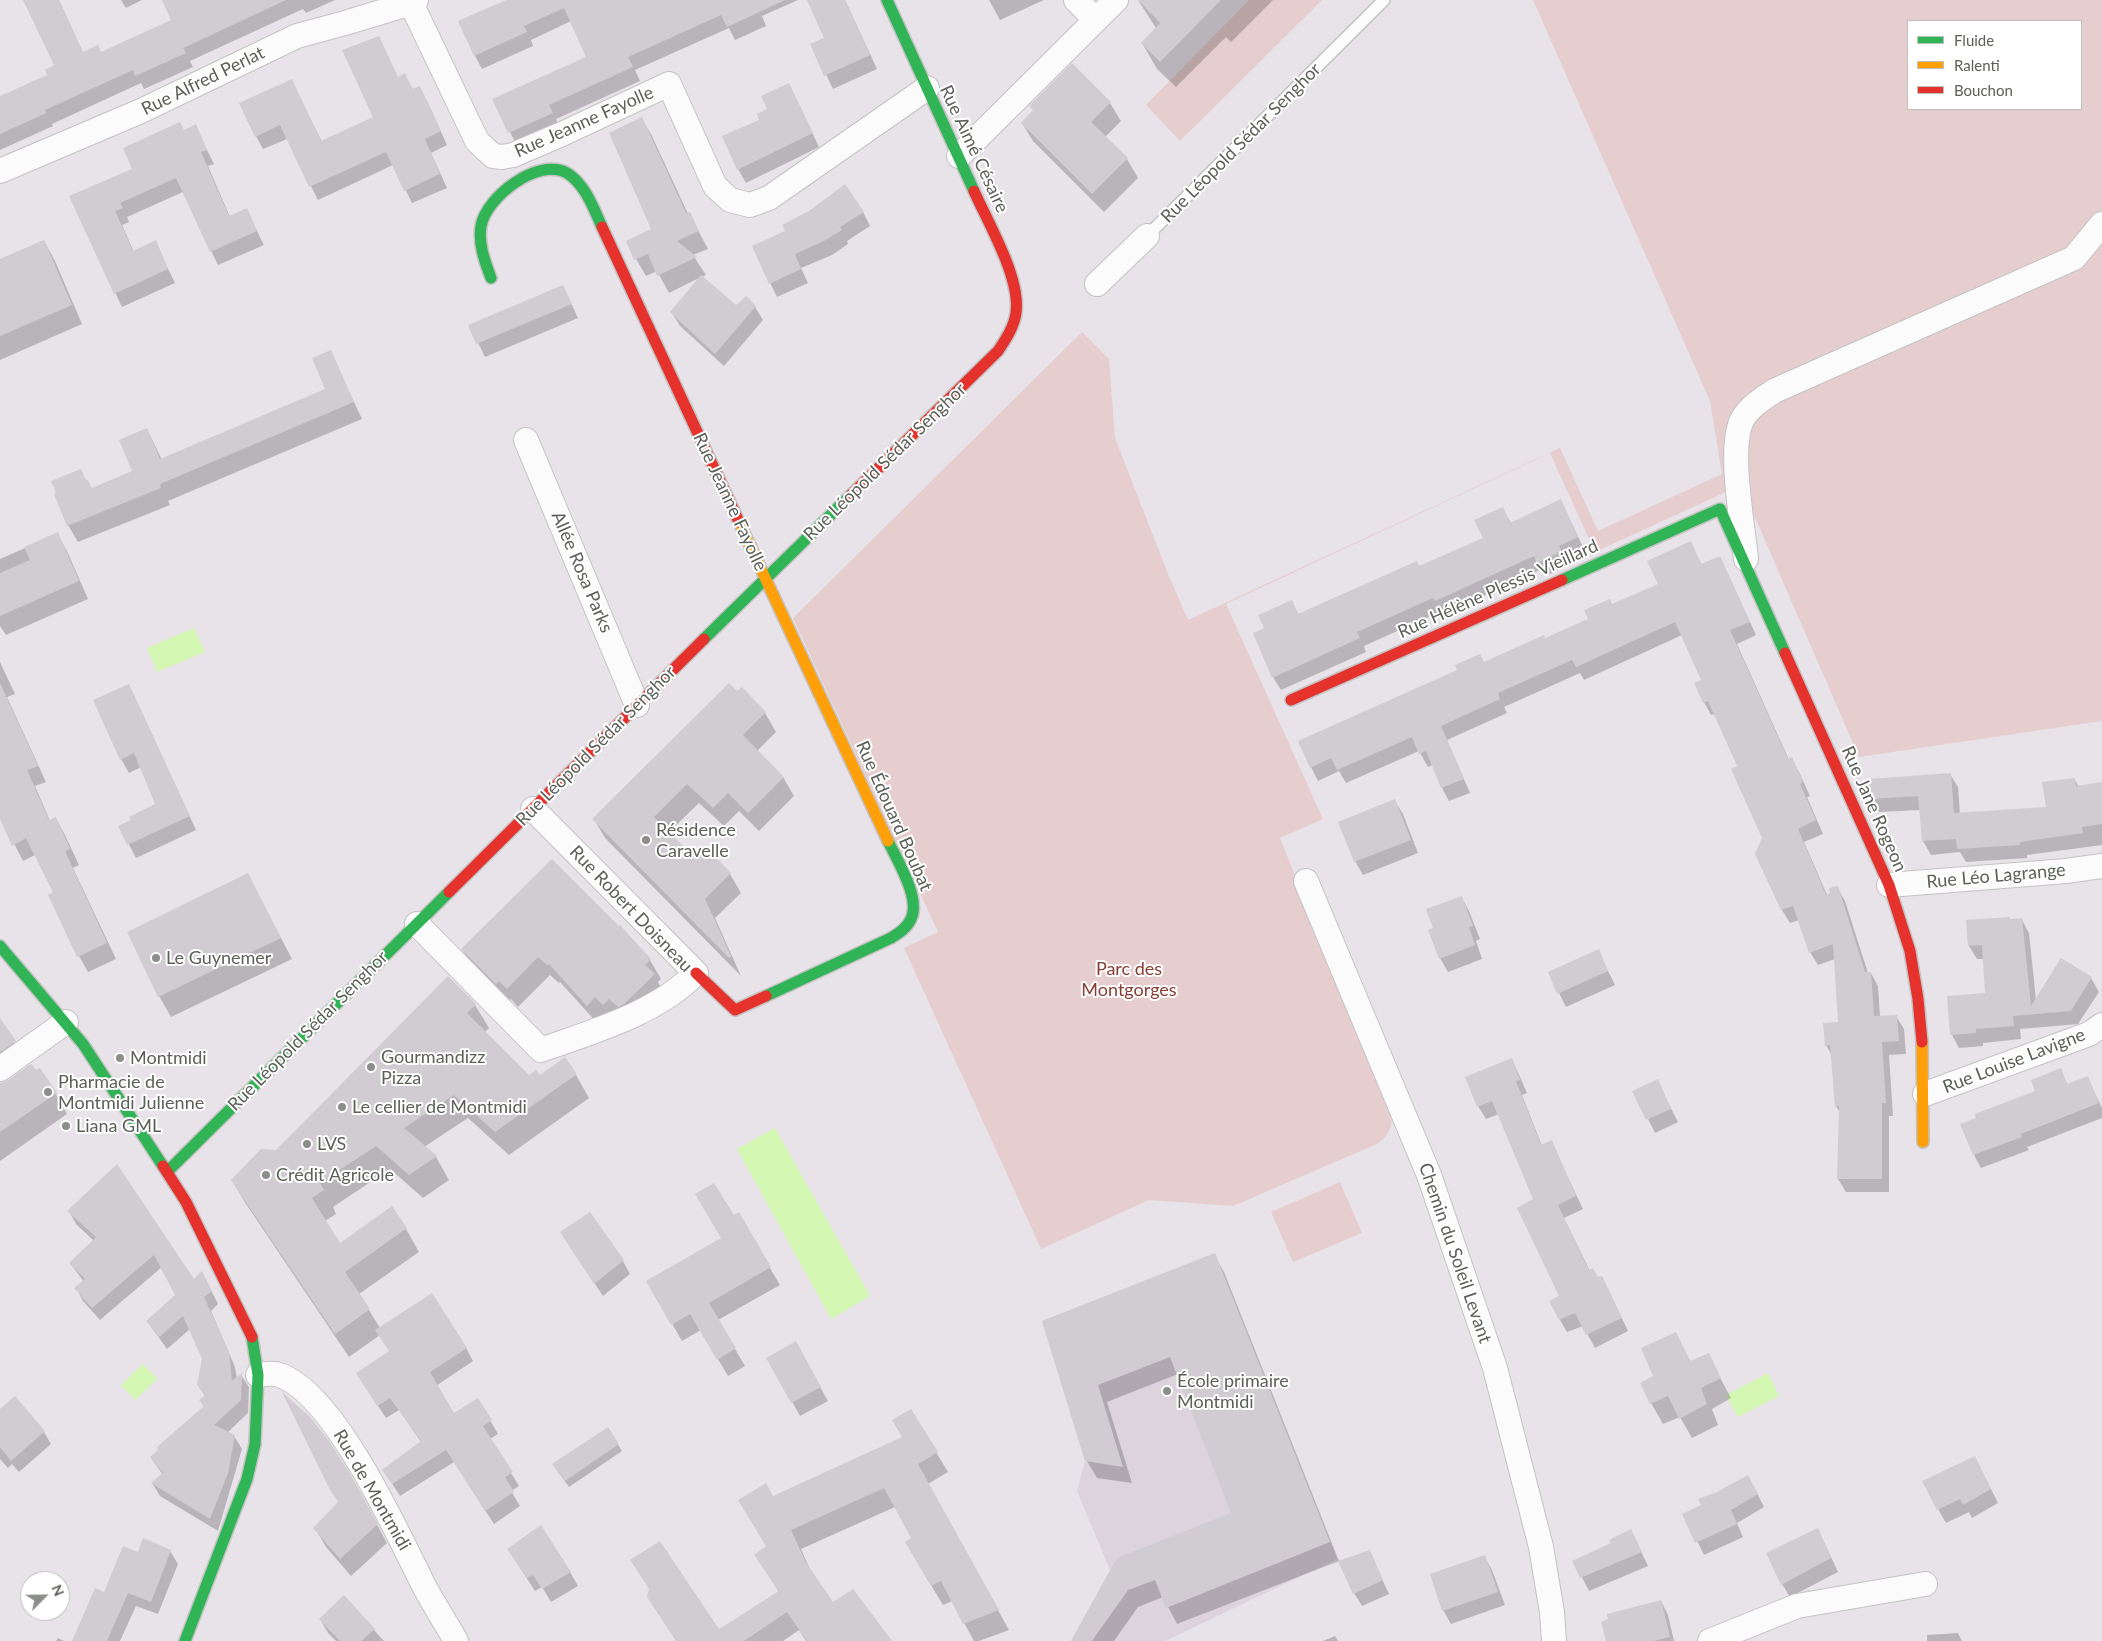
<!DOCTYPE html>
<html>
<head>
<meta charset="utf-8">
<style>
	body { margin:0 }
	#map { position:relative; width:2102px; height:1641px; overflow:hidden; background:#e8e2e9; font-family:Lato,sans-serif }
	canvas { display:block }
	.legend { position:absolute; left:1907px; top:20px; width:175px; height:90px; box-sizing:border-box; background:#fff; border:1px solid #bdc0bc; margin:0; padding:6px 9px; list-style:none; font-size:15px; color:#5b6158 }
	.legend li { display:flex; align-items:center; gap:10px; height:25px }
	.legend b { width:25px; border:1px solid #bdc0bc }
	.north { position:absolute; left:20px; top:1571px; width:50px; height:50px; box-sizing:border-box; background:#fff; border:1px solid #bdc0bc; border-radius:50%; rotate:67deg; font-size:14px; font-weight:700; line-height:20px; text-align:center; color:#5b6158 }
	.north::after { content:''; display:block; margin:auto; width:18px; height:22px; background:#8c8e8b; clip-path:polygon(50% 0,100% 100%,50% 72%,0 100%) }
</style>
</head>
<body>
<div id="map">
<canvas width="2102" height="1641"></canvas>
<ul class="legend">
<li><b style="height:6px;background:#30b455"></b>Fluide</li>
<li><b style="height:6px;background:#ff9f0a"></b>Ralenti</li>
<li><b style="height:6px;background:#e5322d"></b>Bouchon</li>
</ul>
<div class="north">N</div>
</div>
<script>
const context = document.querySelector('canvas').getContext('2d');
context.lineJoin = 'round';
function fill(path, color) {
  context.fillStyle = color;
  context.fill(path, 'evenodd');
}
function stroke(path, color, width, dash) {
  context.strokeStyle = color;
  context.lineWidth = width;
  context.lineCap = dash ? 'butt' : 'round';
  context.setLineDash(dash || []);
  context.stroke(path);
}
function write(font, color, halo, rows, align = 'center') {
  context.font = font + ' Lato,sans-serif';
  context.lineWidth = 4;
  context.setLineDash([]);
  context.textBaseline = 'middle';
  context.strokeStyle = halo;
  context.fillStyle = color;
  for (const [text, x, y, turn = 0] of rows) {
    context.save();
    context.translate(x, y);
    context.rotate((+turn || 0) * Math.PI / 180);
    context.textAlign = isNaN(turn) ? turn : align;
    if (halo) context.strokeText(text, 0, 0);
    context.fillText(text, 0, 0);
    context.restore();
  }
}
const education = new Path2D(`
	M1215 1253 1337 1559 1165 1641H1071L1110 1570 1077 1491 1085 1461 1042 1321Z`);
const green = new Path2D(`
	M1249 0H1322L1180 141 1146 105Z
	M1533 0H2102V721L1859 757 1741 485 1595 552 1550 453 1226 604 1323 819 1280 838 1392 1117C1391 1130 1388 1136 1377 1144L1233 1206 1149 1200 1041 1249 904 948 938 932 793 618 1082 332 1109 359 1115 438 1168 574 1188 620 1560 448 1598 531 1722 474 1710 401ZM1908 21H2081V109H1908Z
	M1340 1182 1362 1233 1293 1262 1271 1212Z`);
const water = new Path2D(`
	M194 628 205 652 157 672 147 648Z
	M775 1128 870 1296 831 1319 737 1149Z
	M143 1364 157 1379 135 1400 121 1385Z
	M1768 1373 1779 1396 1738 1417 1726 1395Z`);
const shadow = new Path2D(`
	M25 0H59L83 53H101L173 21 164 0H335L306 13 303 9 190 61 193 67 144 89 141 83 52 124 53 126 0 150V97L49 75 56 66Z
	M121 0H142L126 8Z
	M509 0H798L762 16 766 26 735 40 729 28 635 70 640 81 556 119 559 127 517 146 494 100 587 58 571 21 531 40 533 46 482 69 475 56Z
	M808 0H845L877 69 833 89 812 45 826 38Z
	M989 0H1044L1000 20Z
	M1138 0H1273L1231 42 1226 37 1176 87 1157 69 1142 43 1156 28Z
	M405 75 413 90 427 101 447 145 431 153 447 188 412 203 393 165 318 200 287 139 263 149 256 136 291 80 322 142 374 118 398 78Z
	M789 84 819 147 746 183 738 169 761 120Z
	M1110 103 1121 121 1105 137 1127 159 1138 178 1104 212 1033 141 1022 123Z
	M642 119 652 136 688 214 689 213 708 249 693 255 706 275 702 277 736 307H755L763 320 724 366 680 326 672 313 701 277 669 293 657 271 646 276 636 259 653 230Z
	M195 126 214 164 208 166 230 217 246 209 264 245 218 265 183 192 127 217 129 222 122 225 134 252 155 242 175 283 122 307 70 197 134 170 184 131Z
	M863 212 870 226 847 241 848 244 832 255 801 268 808 283 777 297 753 247Z
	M44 241 55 261 82 324 0 360V261Z
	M563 286 578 318 485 357 470 326Z
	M330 351 362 419 168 501 170 505 78 542 68 525 80 471 92 489 134 472 147 429 162 460 326 389Z
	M1561 501 1585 551 1566 559 1569 565 1546 576 1542 569 1444 614 1442 611 1364 646 1366 652 1281 690 1273 677 1266 628 1291 601 1299 615 1419 568 1484 539 1502 508 1511 523Z
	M57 534 67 551 88 599 6 635 0 626V559Z
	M1690 543 1702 565 1720 557 1756 635 1737 644 1789 760 1791 759 1799 772 1810 796 1807 797 1823 834 1804 842 1827 895 1831 900 1837 887 1845 901 1868 973H1871L1878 986 1880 1017 1896 1016 1904 1029 1906 1054 1889 1055 1893 1116H1889V1192H1846L1838 1179 1840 1113 1836 1106 1832 1056 1826 1045 1840 1023 1835 959 1818 965 1810 952 1799 920 1790 923 1782 910 1757 854 1763 838 1739 766 1715 714 1711 715 1704 702 1703 681 1682 635 1584 680 1580 673 1504 707 1507 713 1447 740 1470 793 1449 801 1442 788 1433 765 1428 767 1419 751 1346 783 1339 771 1318 781 1311 767 1484 664 1545 640 1590 620 1612 606 1660 584Z
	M0 662 15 694 7 697 46 782 35 786 50 821 56 819 65 835 79 865 73 868 116 959 88 972 79 956 54 893 35 855 23 861 0 816Z
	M129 685 196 830 136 858 120 827 157 804 141 767 129 773 121 759Z
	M741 689 765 713 776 732 757 751 783 777 794 796 759 831 739 811 724 826 699 803 668 833 695 860 707 849 730 874 741 893 715 918 741 976 605 838 594 819Z
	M1950 774 1958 787 1960 814 2047 808 2074 779 2079 787 2102 784V845L2027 855V858L1966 862 1960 852 1931 855 1923 841 1920 810 1879 812 1871 799Z
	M1395 801 1403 814 1418 853 1363 875 1355 861 1339 823Z
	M248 875 292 959 171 1017 159 996Z
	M1462 898 1469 911 1480 939 1476 941 1482 959 1448 972 1440 958 1434 929Z
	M2022 920 2029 933 2036 1000 2091 978 2099 992 2078 1024 2020 1029 2021 1039 1983 1043V1046L1959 1048 1952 1035 1987 994 1984 959H1977L1969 946 2010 921Z
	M462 949 650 960 661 979 658 982 664 994 598 1024 560 982 559 983 550 975 518 1007 511 999 507 1002 473 968Z
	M1598 951 1615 985 1566 1007 1549 973Z
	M475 1005 489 1028 485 1032 529 1076 576 1075 589 1098 509 1155 468 1118 424 1147 436 1157 449 1180 423 1198 390 1169 333 1207 336 1214 325 1221 340 1244 406 1229 419 1252 359 1294 380 1328 466 1348 473 1361 436 1386 454 1415 478 1400 498 1434 490 1439 519 1486 511 1491 520 1506 494 1524 454 1462 400 1496 384 1471 421 1442 399 1410 386 1418 365 1386 390 1352 380 1335 349 1357 246 1204 232 1180 276 1152Z
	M0 1020 24 1058 0 1077Z
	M1512 1059 1527 1093 1522 1095 1542 1146 1551 1142 1583 1209 1564 1218 1590 1271 1609 1291 1628 1331 1595 1348 1583 1326 1567 1332 1560 1320 1561 1297 1535 1200 1499 1114 1486 1119 1478 1106Z
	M2060 1070 2068 1085 2087 1077 2102 1108V1118L2027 1147 2029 1150 1981 1168 1974 1155Z
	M1657 1081 1678 1122 1655 1133 1634 1091Z
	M56 1094 67 1114 0 1161V1097Z
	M117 1166 193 1281 209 1286 218 1304 211 1311 235 1367 237 1379 241 1375 249 1387 248 1413 228 1432 234 1436 242 1449 218 1531 160 1496 152 1483 163 1475 151 1458 204 1407 201 1401 205 1396 198 1385 203 1359 190 1329 167 1349 147 1321 177 1295 162 1267 100 1320 83 1301 76 1288 84 1282 70 1263 94 1241 76 1224 69 1211Z
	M738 1214 780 1285 718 1320 745 1366 728 1376 701 1330 682 1341 648 1282 722 1238 733 1217Z
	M561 1233 623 1261 630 1274 603 1296Z
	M1214 1255 1224 1272 1339 1561 1177 1624 1163 1597 1138 1607 1114 1641H1072L1118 1559 1232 1514 1178 1374 1107 1402 1132 1483 1097 1478 1087 1461 1044 1322Z
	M1675 1334 1691 1362 1708 1355 1731 1398 1712 1409 1718 1425 1692 1438 1680 1417 1663 1424 1651 1403 1655 1377Z
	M803 1356 828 1401 800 1416 768 1358Z
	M0 1410 44 1432 51 1444 19 1472 12 1464 8 1468 0 1459Z
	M911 1411 948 1472 928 1484 1009 1630 979 1641H974L952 1601 943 1605 917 1562 913 1538 895 1507 801 1549 811 1572 833 1603 891 1641H806L799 1630 783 1641H676L650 1590 632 1561 718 1631 779 1592 756 1555 767 1547 773 1497 904 1437Z
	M608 1429 622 1451 569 1487 553 1465Z
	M1982 1471 1998 1503 1972 1518 1969 1512 1946 1523 1938 1509Z
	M1755 1489 1764 1507 1737 1523 1743 1537 1704 1555 1684 1514Z
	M359 1492 387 1543 351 1576 326 1547 315 1528 339 1503Z
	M1818 1529 1838 1572 1790 1597 1782 1584Z
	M1631 1531 1648 1566 1589 1591 1574 1562 1612 1544Z
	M170 1551 178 1564 158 1614 136 1606 120 1641H73L105 1594 139 1554Z
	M1369 1551 1389 1594 1362 1606 1354 1593Z
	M1484 1556 1492 1570 1505 1605 1451 1624 1443 1610Z
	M517 1563 570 1572 578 1586 551 1602 542 1587 535 1591Z
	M344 1597 384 1641H336L328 1633 320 1619Z
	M1661 1601 1668 1615 1674 1641H1607Z
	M1958 1633 1962 1641H1927V1635Z
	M1335 1636 1338 1641H1323Z
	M58 1638 64 1641H56Z`);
const building = new Path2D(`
	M23 0H59L83 52 98 45 101 52 171 20 162 0H286L183 48 186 53 135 76 133 70 45 110 46 113 0 134V96L47 75 45 70 54 65Z
	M506 0H785L727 27 721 15 628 57 633 67 549 105 553 113 508 133 492 99 586 57 564 8 524 26 527 32 474 56 458 21Z
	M807 0H845L870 55 824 76 810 44 824 38Z
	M1138 0H1221L1160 62 1141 43 1160 23Z
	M379 36 398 77 405 73 412 89 420 86 441 131 425 139 440 174 404 191 386 152 309 187 280 125 255 137 239 103 292 79 321 141 373 117 342 50Z
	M1072 63 1111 102 1091 122 1128 158 1092 194 1021 123 1033 110 1029 106Z
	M789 83 813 133 737 170 722 136 759 120 757 114 767 109 761 96Z
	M642 117 686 213 690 212 699 231 677 241 697 257 657 276 648 254 634 260 626 241 651 229 609 133Z
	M180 122 184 130 196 124 207 150 201 152 229 216 247 208 257 231 210 252 176 178 120 203 123 208 115 211 133 251 156 240 168 269 114 294 69 196 132 169 123 148Z
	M845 184 864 212 840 227 842 230 824 241 795 254 801 269 769 284 752 246 785 231 782 225 809 211Z
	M44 240 72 305 0 336V259Z
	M701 275 736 305 746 296 756 306 715 354 670 312Z
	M563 285 572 304 476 344 468 325Z
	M331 350 354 402 160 484 161 488 67 526 54 494 56 493 51 481 81 469 86 481 88 480 92 488 132 471 119 440 147 428 160 459 325 389 312 358Z
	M1561 499 1578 537 1559 546 1562 551 1537 563 1534 556 1435 601 1433 598 1357 632 1360 638 1272 678 1253 633 1264 628 1258 615 1292 600 1298 614 1417 561 1419 566 1483 538 1474 520 1503 507 1510 523Z
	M58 532 79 581 0 616V573L30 560 24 547Z
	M1691 541 1701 564 1720 556 1750 622 1730 630 1788 759 1792 757 1803 782 1800 784 1816 820 1798 829 1826 895 1829 893 1830 895 1829 888 1838 886 1865 972H1871L1874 1016 1897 1015 1899 1041 1882 1042 1886 1103H1882V1179H1837L1839 1106 1835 1107 1830 1045 1825 1046 1823 1023 1838 1022 1833 944 1809 953 1793 906 1781 910 1755 854 1762 838 1731 769 1737 766 1708 701 1703 703 1694 683 1701 680 1675 622 1576 667 1572 660 1498 693 1500 699 1441 726 1464 779 1441 788 1426 751 1419 754 1412 737 1337 770 1331 758 1310 768 1298 741 1457 670 1455 665 1480 654 1484 662 1544 635 1545 638 1588 619 1584 610 1610 599 1612 604 1658 584 1647 561Z
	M0 683 38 766 27 770 49 820 56 817 70 849 65 851 107 943 77 957 48 895 53 892 26 838 12 846 0 819Z
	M729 683 737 691 742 687 766 712 743 735 784 777 748 813 728 793 713 808 687 784 654 817 695 858 707 848 731 873 705 899 731 956 729 958 592 819Z
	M129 684 190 816 127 845 118 826 131 820 129 817 155 804 134 753 120 760 93 700Z
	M1951 773 1954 813 2046 807 2042 782 2075 778 2076 786 2102 782V824L2082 827 2083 833 2020 842V845L1957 849 1956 839 1922 841 1918 796 1870 799 1869 779Z
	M1395 799 1411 840 1354 862 1338 822Z
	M552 859 619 926 620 925 651 959 645 965 655 974 624 1004 618 1007 609 999 603 1005 595 997 587 1006 549 964 547 965 538 957 507 989 499 981 496 984 461 949Z
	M248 873 281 938 158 997 127 932Z
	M1462 896 1473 926 1469 927 1475 945 1439 959 1428 930 1433 928 1426 909Z
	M2010 917V919L2022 918 2031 1006 2061 958 2092 977 2071 1011 2013 1016 2014 1026 1976 1029V1033L1950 1035 1947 996 1985 993 1982 945 1968 946 1966 920Z
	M1599 949 1608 971 1557 994 1548 972Z
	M448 976 476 1004 467 1013 529 1075 536 1070 540 1075 565 1057 577 1074 495 1132 454 1095 404 1128 437 1156 409 1175 376 1146 320 1183 324 1190 312 1198 340 1243 392 1206 407 1228 345 1272 370 1309 335 1334 231 1180 261 1149 276 1150Z
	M0 1018 16 1041 0 1052Z
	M1512 1058 1520 1080 1516 1081 1541 1145 1552 1140 1576 1196 1558 1205 1589 1270 1593 1268 1598 1277 1602 1276 1622 1318 1586 1335 1575 1313 1559 1320 1549 1301 1559 1296 1517 1208 1533 1199 1492 1101 1477 1107 1465 1077Z
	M31 1064 36 1070 40 1068 57 1093 0 1132V1083L8 1080Z
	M2061 1068 2067 1084 2088 1076 2099 1103 2021 1134 2022 1137 1973 1155 1960 1124 1976 1118 1975 1114 2035 1091 2031 1080Z
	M1658 1079 1671 1109 1646 1120 1632 1091Z
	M117 1164 194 1279 202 1271 212 1291 204 1297 229 1352 232 1381 242 1373 241 1400 214 1425 235 1435 228 1473 210 1519 151 1483 163 1473 150 1457 158 1450 157 1447 204 1406 199 1400 205 1395 197 1385 202 1359 183 1316 159 1337 146 1321 175 1295 154 1255 92 1308 74 1288 85 1279 69 1263 96 1237 67 1211Z
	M714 1183 734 1215 739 1212 771 1267 709 1303 736 1348 717 1360 690 1314 671 1325 646 1281 721 1238 695 1194Z
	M590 1212 624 1260 594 1284 560 1232Z
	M1215 1253 1330 1542 1166 1608 1155 1580 1128 1590 1092 1641H1071L1117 1558 1231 1513 1170 1357 1098 1385 1123 1467 1085 1461 1042 1321Z
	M432 1293 467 1348 430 1372 454 1413 478 1398 492 1420 483 1426 513 1472 505 1477 514 1492 485 1511 446 1450 392 1484 382 1470 421 1441 390 1398 377 1406 356 1373 389 1351 375 1330Z
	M1676 1332 1690 1361 1709 1353 1721 1378 1701 1388 1707 1404 1679 1419 1668 1396 1650 1404 1640 1383 1653 1376 1641 1348Z
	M796 1341 821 1387 791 1403 766 1358Z
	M282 1392 310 1417 329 1441 349 1472 378 1524 340 1559 313 1528 338 1502 329 1488Z
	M15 1396 45 1431 11 1461 0 1447V1409Z
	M911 1409 938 1452 918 1464 999 1610 963 1624 941 1581 931 1586 905 1542 911 1538 884 1488 791 1530 805 1561 833 1602 853 1589 892 1641H807L787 1612 744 1641H676L647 1597 649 1588 630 1560 660 1541 719 1629 779 1591 754 1555 766 1546 738 1500 766 1483 773 1496 902 1437 892 1420Z
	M608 1427 619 1444 565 1481 552 1464Z
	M1975 1456 1991 1489 1963 1505 1960 1499 1937 1510 1922 1481Z
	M1748 1475 1758 1494 1731 1510 1737 1524 1695 1543 1682 1514 1701 1505 1698 1499 1717 1492Z
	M541 1525 571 1572 542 1589 533 1575 527 1578 507 1549Z
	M1818 1528 1831 1558 1781 1585 1766 1553Z
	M1631 1529 1642 1552 1580 1578 1572 1561 1611 1543 1609 1540Z
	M143 1538 171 1550 151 1602 128 1593 107 1641H72L95 1588 104 1592 123 1546 138 1552Z
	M1370 1550 1383 1580 1353 1594 1338 1561Z
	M1485 1555 1498 1592 1442 1611 1430 1574Z
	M344 1595 375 1629 361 1641H340L319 1619Z
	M1661 1600 1670 1637 1653 1641H1606L1601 1622 1608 1619 1607 1614Z`);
const lane = new Path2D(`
	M1147 236 1384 0`);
const street = new Path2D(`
	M416 0 411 3 477 141 493 156 502 157 513 155 562 134 669 84 715 186 730 200 750 205 769 198 927 88
	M1076 0 1096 20
	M959 156 1116 0
	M0 171 141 111 297 36 345 23 411 3
	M1097 284 1147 236
	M526 440 637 705
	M1746 559C1743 525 1728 449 1742 420 1749 407 1762 399 1774 391L2074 258 2102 224
	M1306 881 1429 1175 1495 1368 1541 1547 1552 1612 1554 1641
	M1889 885 2066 871 2102 866
	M417 924 541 1050C594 1031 656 1014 696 973L533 809
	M0 1069 66 1022
	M1925 1094 2089 1034 2102 1025
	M258 1375C264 1374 270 1373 276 1374 332 1388 397 1532 422 1582 432 1602 445 1621 456 1641
	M1710 1641 1797 1606 1925 1584`);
const fast = new Path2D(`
	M887 0 974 191
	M491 278C485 262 478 244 481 226 486 197 538 157 567 173 585 184 594 209 602 227
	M1562 580 1720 509 1785 653
	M704 639 851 495
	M0 946 83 1044 163 1166
	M766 996 891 938C899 933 907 928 911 919 921 898 897 860 888 841
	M167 1172 449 892
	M185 1641 247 1479 255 1444 258 1375 252 1337`);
const slow = new Path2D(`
	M739 522 888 841
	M1922 1042 1923 1142`);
const jam = new Path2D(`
	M602 227 739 522
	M851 495 998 351C1006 339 1014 327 1016 313 1021 278 988 223 974 191
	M1785 653 1889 885 1910 951 1918 999 1922 1042
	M1291 700 1562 580
	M449 892 704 639
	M696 973 735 1010 766 996
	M163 1166 186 1202 252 1337`);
const markers = [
	[646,840,5,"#8c8e8b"],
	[156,958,5,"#8c8e8b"],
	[120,1058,5,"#8c8e8b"],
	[371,1067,5,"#8c8e8b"],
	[48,1092,5,"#8c8e8b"],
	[342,1107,5,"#8c8e8b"],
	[66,1126,5,"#8c8e8b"],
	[307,1144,5,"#8c8e8b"],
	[266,1175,5,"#8c8e8b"],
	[1167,1391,5,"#8c8e8b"]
];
const streetNames = [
	["Rue Alfred Perlat",203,81,-26],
	["Rue Jeanne Fayolle",584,122,-24],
	["Rue Léopold Sédar Senghor",1241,143,-45],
	["Rue Aimé Césaire",974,149,65],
	["Rue Léopold Sédar Senghor",885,462,-44],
	["Rue Jeanne Fayolle",730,502,65],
	["Allée Rosa Parks",582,572,67],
	["Rue Hélène Plessis Vieillard",1498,589,-24],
	["Rue Léopold Sédar Senghor",596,746,-45],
	["Rue Jane Rogeon",1874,809,66],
	["Rue Édouard Boubat",894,816,66],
	["Rue Léo Lagrange",1996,876,-5],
	["Rue Robert Doisneau",631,909,46],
	["Rue Léopold Sédar Senghor",308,1031,-45],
	["Rue Louise Lavigne",2014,1061,-21],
	["Chemin du Soleil Levant",1455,1253,71],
	["Rue de Montmidi",372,1490,60]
];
const poiNames = [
	["Résidence",656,830],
	["Caravelle",656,851],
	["Le Guynemer",166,958],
	["Gourmandizz",381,1057],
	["Pizza",381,1078],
	["Montmidi",130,1058],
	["Pharmacie de",58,1082],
	["Montmidi Julienne",58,1103],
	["Le cellier de Montmidi",352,1107],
	["Liana GML",76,1126],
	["LVS",317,1144],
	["Crédit Agricole",276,1175],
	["École primaire",1177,1381],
	["Montmidi",1177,1402]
];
const parkNames = [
	["Parc des",1129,969],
	["Montgorges",1129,990]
];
fill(education, '#dcd3dd');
fill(green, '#e6cecf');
fill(water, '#d4f6b3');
fill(shadow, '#0003');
fill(building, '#d0ccd1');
stroke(lane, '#c4c3c3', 14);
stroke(street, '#c4c3c3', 26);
stroke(fast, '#c3c3c3', 14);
stroke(slow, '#c3c3c3', 14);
stroke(jam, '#c3c3c3', 14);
stroke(lane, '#fcfbfc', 11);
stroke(street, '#fcfbfc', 24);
stroke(fast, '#30b455', 11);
stroke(slow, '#ff9f0a', 11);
stroke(jam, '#e5322d', 11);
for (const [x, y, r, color] of markers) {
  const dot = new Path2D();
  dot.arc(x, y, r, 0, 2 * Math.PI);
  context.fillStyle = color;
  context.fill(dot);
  stroke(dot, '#fff', 2);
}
write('18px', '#5b6158', '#fff', streetNames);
write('18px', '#5b6158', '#fff', poiNames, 'left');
write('18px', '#863d33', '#fff', parkNames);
</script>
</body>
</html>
